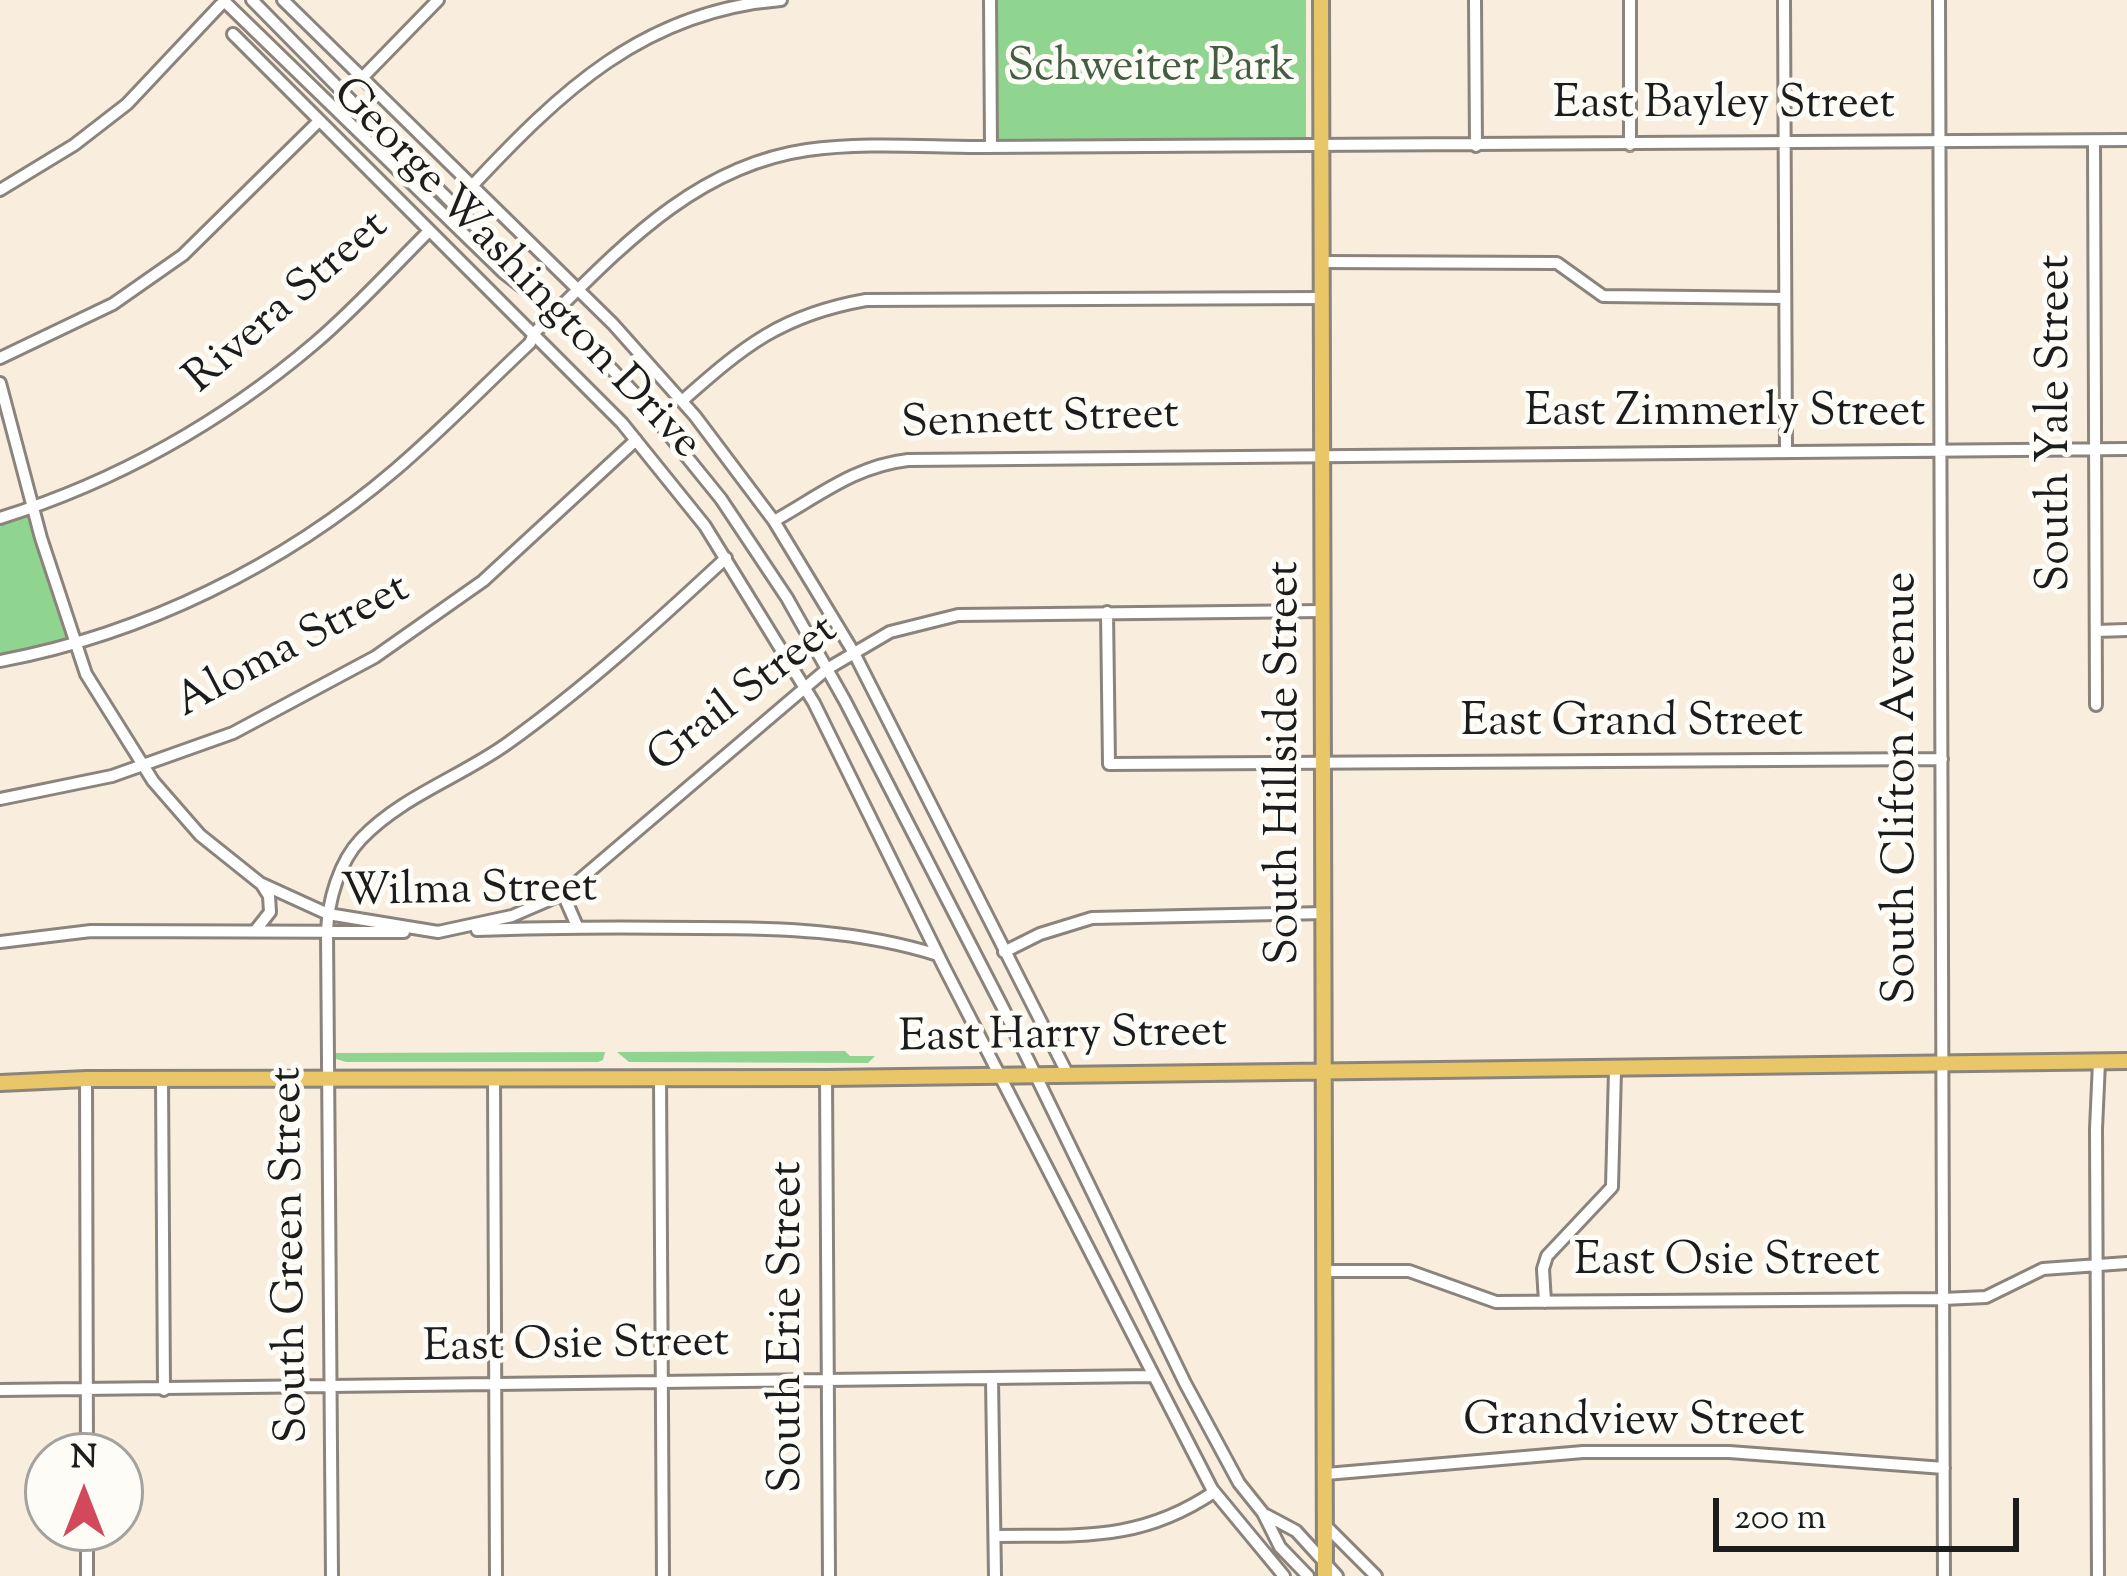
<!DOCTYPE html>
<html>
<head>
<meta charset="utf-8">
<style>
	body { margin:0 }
	#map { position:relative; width:2127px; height:1576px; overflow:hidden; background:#f9eddd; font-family:"Sorts Mill Goudy",serif }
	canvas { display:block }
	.north { position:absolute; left:24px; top:1432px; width:120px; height:120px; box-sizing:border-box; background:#fdfcf7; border:3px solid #a3a29f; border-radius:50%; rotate:0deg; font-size:33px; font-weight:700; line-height:48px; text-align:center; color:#1c1c1c }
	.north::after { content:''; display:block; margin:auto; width:42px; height:54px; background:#d1495b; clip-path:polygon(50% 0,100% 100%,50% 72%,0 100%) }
	.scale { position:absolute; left:1713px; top:1498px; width:306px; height:54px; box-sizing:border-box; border:6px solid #1c1c1c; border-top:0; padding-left:15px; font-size:36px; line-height:42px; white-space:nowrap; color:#1c1c1c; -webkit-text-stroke:9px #fdfcf7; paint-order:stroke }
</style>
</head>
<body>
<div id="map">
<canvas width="2127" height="1576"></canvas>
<div class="north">N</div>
<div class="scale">200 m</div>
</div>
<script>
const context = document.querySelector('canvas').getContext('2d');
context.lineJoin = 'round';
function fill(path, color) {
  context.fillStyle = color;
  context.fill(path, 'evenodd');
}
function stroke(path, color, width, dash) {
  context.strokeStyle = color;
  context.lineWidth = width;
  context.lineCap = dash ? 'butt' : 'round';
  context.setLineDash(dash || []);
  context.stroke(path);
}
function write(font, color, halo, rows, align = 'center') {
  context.font = font + ' "Sorts Mill Goudy",serif';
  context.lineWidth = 10;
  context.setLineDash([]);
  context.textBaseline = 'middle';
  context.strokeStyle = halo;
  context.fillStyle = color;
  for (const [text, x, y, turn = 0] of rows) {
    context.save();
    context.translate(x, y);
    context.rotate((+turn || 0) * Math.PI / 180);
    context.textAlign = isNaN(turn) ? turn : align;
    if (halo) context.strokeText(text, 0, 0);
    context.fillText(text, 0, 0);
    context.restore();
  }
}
const green = new Path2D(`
	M995 0H1306V141H996Z
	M28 512 67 638 0 656V522Z
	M845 1051 850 1056H875L868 1063 629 1062 617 1052Z
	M605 1052 603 1060 598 1062H346L336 1059 334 1053Z`);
const minor = new Path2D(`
	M223 0 504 273 534 296
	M252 0 515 267 640 399 721 499 787 598 845 701 1003 1008 1185 1383 1239 1483 1263 1513 1280 1547 1308 1576
	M283 0 613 324 695 416 774 521 854 653 1067 1073
	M990 0 991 147
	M1475 0 1476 146
	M1630 0V145
	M1784 0 1786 451
	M1939 0 1944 1576
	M233 34 622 423 705 526 814 703 943 965 1212 1489 1284 1576
	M362 78 438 0
	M2094 141 2096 705
	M471 187C560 92 643 11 781 0
	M0 190 74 145 127 104 225 0
	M1322 262 1557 263 1603 296 1785 298
	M0 358 113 304 183 255 319 121
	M0 383 41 538 86 674 153 781 200 835 260 883 328 914 438 932 512 916 563 894 827 669 890 632 958 615 1323 611
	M682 401C744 346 781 315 866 300L1322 298
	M0 518C118 481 221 423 315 343 355 309 391 269 428 232
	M774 521C819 496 855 466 908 460L2127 449
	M1107 612 1109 764 1942 759
	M2096 631 2127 630
	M0 661C144 634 284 565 395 470 442 430 485 385 530 343L534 333C614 255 690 167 807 150 864 142 926 147 984 147L2127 140
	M0 799 112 776 233 733 375 657 483 581 636 440
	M563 894 577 926
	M477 930C551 927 625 927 699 928 781 928 858 930 938 955
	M255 931 270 912 269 896 262 885
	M0 942 91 931 404 932
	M1004 952 1040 934 1092 918 1325 913
	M494 1077 496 1576
	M660 1078 663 1576
	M826 1078 829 1576
	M86 1079 87 1456
	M162 1079 164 1390
	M1326 1271H1409L1496 1302 1943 1299 1986 1297 2043 1269 2127 1263
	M1545 1302 1543 1269 1547 1256 1612 1187 1615 1070
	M992 1379 995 1576
	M0 1390 1154 1376
	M1326 1474 1583 1452H1729L1944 1468
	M1266 1515 1296 1531 1337 1576
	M1325 1525 1376 1576
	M87 1528V1576
	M995 1536C1080 1535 1140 1542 1214 1492
	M332 1576 327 932C328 901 339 862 361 839 402 796 461 777 508 743 586 687 656 623 726 558
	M2098 1576 2096 1129 2099 1062`);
const major = new Path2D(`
	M1321 0 1325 1576
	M0 1083 86 1079 826 1078 2127 1061`);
const parkNames = [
	["Schweiter Park",1151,71]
];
const streetNames = [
	["East Bayley Street",1724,108],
	["George Washington Drive",514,271,46],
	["Rivera Street",289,305,-41],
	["East Zimmerly Street",1725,416],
	["Sennett Street",1040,423,-2],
	["South Yale Street",2059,423,-90],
	["Aloma Street",294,649,-28],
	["Grail Street",745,697,-38],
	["East Grand Street",1632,726],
	["South Hillside Street",1288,763,-90],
	["South Clifton Avenue",1905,788,-90],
	["Wilma Street",469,894,-1],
	["East Harry Street",1063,1039,-1],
	["South Green Street",294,1255,-91],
	["East Osie Street",1727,1265],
	["South Erie Street",791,1327,-90],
	["East Osie Street",576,1349,-1],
	["Grandview Street",1634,1425]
];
fill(green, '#8fd58f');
stroke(minor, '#8a847c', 16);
stroke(major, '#8a847c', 20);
stroke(minor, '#fff', 10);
stroke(major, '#e9c769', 14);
write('45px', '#445d44', '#fdfcf7', parkNames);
write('45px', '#1c1c1c', '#fdfcf7', streetNames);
</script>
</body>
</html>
